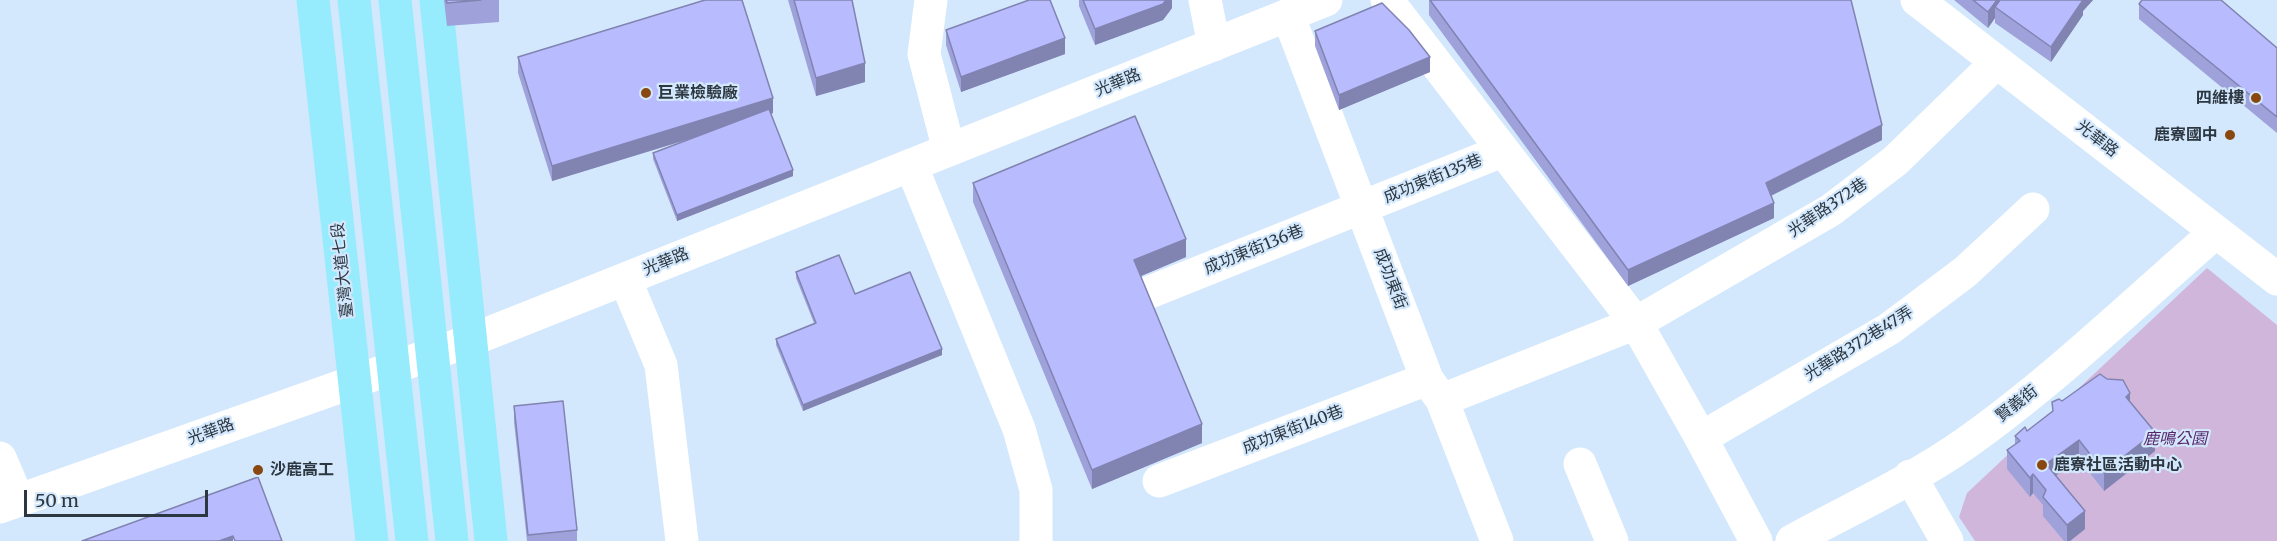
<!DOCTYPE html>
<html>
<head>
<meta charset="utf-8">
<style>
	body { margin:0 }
	#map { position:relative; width:2277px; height:541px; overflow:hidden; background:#d3e8fc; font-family:Merriweather,serif }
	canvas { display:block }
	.scale { position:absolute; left:24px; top:490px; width:184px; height:27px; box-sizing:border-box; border:3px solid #2d3741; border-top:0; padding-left:8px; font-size:18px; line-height:21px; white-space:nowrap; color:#2d3741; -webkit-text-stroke:4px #d3e8fc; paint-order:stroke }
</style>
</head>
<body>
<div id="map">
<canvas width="2277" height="541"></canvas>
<div class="scale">50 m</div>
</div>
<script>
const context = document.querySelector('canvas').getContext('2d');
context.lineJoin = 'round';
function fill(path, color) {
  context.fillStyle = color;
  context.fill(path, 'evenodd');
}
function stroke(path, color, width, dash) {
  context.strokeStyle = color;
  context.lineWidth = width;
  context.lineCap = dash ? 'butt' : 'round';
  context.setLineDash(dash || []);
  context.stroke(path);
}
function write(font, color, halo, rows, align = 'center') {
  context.font = font + ' Merriweather,"Noto Sans TC",serif';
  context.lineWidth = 4.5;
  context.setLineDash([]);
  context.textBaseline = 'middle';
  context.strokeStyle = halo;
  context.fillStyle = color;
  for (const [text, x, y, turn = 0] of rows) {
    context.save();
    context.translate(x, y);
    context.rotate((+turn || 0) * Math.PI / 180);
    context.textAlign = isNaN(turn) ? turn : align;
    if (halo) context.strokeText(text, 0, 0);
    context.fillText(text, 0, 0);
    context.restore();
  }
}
const green = new Path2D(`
	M2207 268 2277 325V541H1975L1959 517 1967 493Z`);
const minor = new Path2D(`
	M931 0 924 54 949 150
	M1205 0 1214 45
	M1387 0 1636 323 1701 438 1756 541
	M1917 0 2277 279
	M1288 15 1427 379 1442 400 1497 541
	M911 165 1019 429 1036 490V541
	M625 279 661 365 682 541
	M1145 294 1502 151
	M1442 400 1636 323 1831 210 1895 161 1997 62
	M1701 438 1889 329 1965 272 2033 209
	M0 458 18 500
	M1580 464 1612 541
	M1910 476 1947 541
	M1159 481 1427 379
	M0 507 469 341 1326 0
	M1792 541C1850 509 1912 481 1966 443 2055 380 2134 303 2216 232`);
const major = new Path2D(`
	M313 0 372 541
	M354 0 412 541
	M395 0 452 541
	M436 0 491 541`);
const wall = new Path2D(`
	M444 0H499V22L447 26Z
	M788 0H852L865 82 816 96Z
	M1079 0H1172V8L1163 20 1095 45 1079 6Z
	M1429 0 1882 140 1771 196 1774 218 1628 286 1429 15Z
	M1954 0H2093L2083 11V15L2051 62 1995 23V18L1988 28Z
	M2139 4 2277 48V133L2139 19Z
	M946 30 1065 54 961 92 946 45Z
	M1315 31 1430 72 1339 110 1315 46Z
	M518 57 773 113 771 114 793 176 677 221 653 159V153L693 138 552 181 518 73Z
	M973 183 1186 257 1141 276 1202 443 1092 489 973 202Z
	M796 272 855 294 942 355 803 411 776 345V339L814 323 796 278Z
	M2062 401 2130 403 2155 451 2104 491 2079 459 2056 475 2085 529 2070 541H2064L2043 516V505L2033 493 2030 497 2007 469V450L2015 445V436L2027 431 2052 411Z
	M514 406 577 530V541H527L514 422Z`);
const shadedWall = new Path2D(`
	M1166 0H1172V8L1163 20 1095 45V29Z
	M1997 0H2007L1995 7V18L1988 28V12Z
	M2083 0H2093L2083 11V15L2051 62V47Z
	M1065 38V54L961 92V77Z
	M1430 57V72L1339 110V95Z
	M865 63V82L816 96V78Z
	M773 98V113L552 181V166Z
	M1882 125V140L1766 198V183Z
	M793 170V176L677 221V215Z
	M1774 203V218L1628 286V270Z
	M1186 239V257L1134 279V260Z
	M942 349V355L803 411V405Z
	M2130 393V412L2126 397Z
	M1202 424V443L1092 489V470Z
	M2155 432V451L2104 491V472Z
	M2079 440V459L2046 483V464Z
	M2033 474V493L2030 497V478Z
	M2085 511V529L2070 541H2067V525Z
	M233 536V541H219Z`);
const building = new Path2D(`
	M446 0H481L447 3Z
	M705 0H742L773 98 552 166 518 57Z
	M794 0H852L865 63 816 78Z
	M1029 0H1050L1065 38 961 77 946 30Z
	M1083 0H1166L1163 4 1095 29Z
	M1430 0H1851L1882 125 1766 183 1774 203 1628 270Z
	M1973 0H1997L1988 12Z
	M2000 0H2083L2051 47 1995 7Z
	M2142 0H2221L2277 48V117L2139 4Z
	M1382 3 1409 30 1430 57 1339 95 1315 31Z
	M769 109 793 170 677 215 653 153Z
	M1135 116 1186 239 1134 260 1202 424 1092 470 973 183Z
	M839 255 855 294 910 272 942 349 803 405 776 339 816 323 796 272Z
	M2100 374 2107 379 2123 380 2130 393 2126 397 2155 432 2104 472 2079 440 2046 464 2085 511 2067 525 2043 497 2046 490 2033 474 2030 478 2007 450 2020 441 2015 436 2025 427 2027 431 2053 411 2052 402 2059 399 2062 401Z
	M563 401 577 530 528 535 514 406Z
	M258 477 282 541H235L233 536 219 541H82Z`);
const markers = [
	[646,93,6,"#88480f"],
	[2256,98,6,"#88480f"],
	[2230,135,6,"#88480f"],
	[2042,465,6,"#88480f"],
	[258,470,6,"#88480f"]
];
const streetNames = [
	["光華路",1118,83,-22],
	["光華路",2097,139,38],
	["成功東街135巷",1433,179,-22],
	["光華路372巷",1828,208,-34],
	["成功東街136巷",1254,250,-22],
	["光華路",666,262,-22],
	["臺灣大道七段",343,270,-96],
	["成功東街",1390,279,69],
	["光華路372巷47弄",1859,344,-32],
	["賢義街",2017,404,-38],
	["成功東街140巷",1293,430,-21],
	["光華路",211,432,-20]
];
const poiNames = [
	["巨業檢驗廠",658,93],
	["四維樓",2244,98,"right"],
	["鹿寮國中",2218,135,"right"],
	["鹿寮社區活動中心",2054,465],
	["沙鹿高工",270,470]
];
const parkNames = [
	["鹿鳴公園",2175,439]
];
fill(green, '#d0b6db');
stroke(minor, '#fff', 33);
stroke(major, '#96ebfd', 33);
fill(wall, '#9ea1da');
fill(shadedWall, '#8183b1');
fill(building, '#b8bbfd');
stroke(building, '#8183b1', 1.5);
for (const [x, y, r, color] of markers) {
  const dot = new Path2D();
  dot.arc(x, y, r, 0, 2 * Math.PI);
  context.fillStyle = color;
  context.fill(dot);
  stroke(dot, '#d3e8fc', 2);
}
write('16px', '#2d3741', '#d3e8fc', streetNames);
write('bold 16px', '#2d3741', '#d3e8fc', poiNames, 'left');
write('italic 16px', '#58256a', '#d3e8fc', parkNames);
</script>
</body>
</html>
